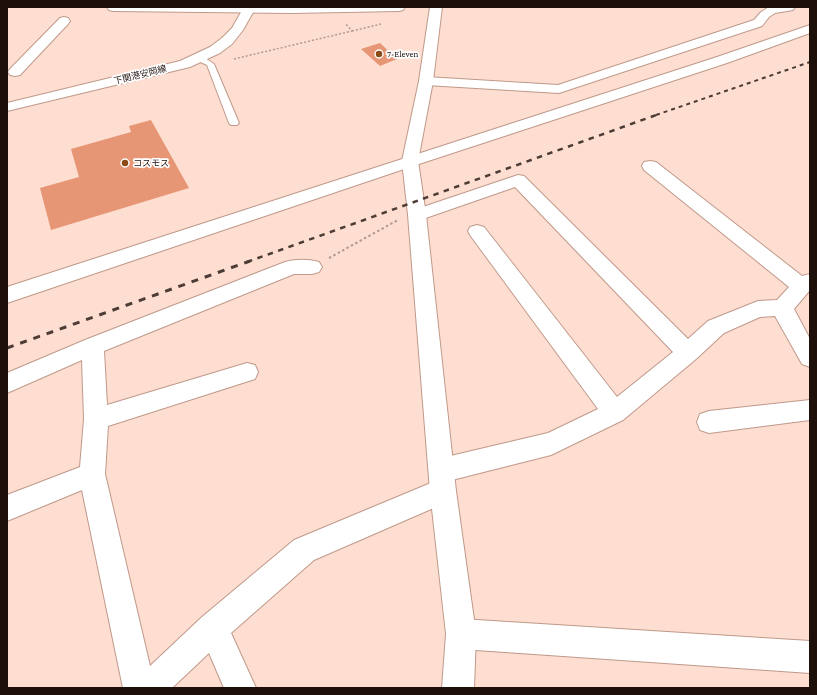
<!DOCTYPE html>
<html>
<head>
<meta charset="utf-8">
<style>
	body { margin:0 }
	#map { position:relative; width:817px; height:695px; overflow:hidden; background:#feded1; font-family:"Crimson Pro",serif }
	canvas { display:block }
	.frame { position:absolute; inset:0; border:8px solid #1d0f0a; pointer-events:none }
</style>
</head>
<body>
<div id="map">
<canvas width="817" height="695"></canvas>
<div class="frame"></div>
</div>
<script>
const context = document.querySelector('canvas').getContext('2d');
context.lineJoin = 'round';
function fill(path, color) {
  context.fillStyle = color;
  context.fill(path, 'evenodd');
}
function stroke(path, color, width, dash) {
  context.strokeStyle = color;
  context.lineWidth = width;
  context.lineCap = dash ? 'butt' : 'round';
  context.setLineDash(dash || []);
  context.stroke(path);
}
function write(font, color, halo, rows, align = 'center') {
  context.font = font + ' "Crimson Pro","Noto Sans JP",serif';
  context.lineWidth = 3.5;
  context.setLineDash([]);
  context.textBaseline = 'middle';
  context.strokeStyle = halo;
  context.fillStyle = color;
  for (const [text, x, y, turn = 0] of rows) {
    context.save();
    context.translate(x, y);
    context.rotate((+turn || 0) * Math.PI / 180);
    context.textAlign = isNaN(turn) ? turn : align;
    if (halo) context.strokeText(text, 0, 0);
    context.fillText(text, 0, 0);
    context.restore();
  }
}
const building = new Path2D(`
	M380 43 397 59 380 66 361 49Z
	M151 120 189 188 51 230 40 188 79 177 71 149 131 132 129 126Z`);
const pathFar1 = new Path2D(`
	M352 31 381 24
	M234 59 352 31 346 24`);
const path = new Path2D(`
	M329 258 398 220`);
const lane = new Path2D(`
	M196 56H202L214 64 239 123 237 125H231L229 123 207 65 196 60Z`);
const street = new Path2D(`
	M769 7H795L793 10 775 13 769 17 762 26 559 93 426 85 421 84 419 81 421 78 426 77 558 85 754 20 761 12Z
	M810 25V33L727 63 416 165 7 303V287L717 57Z
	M650 161 656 162 802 276 810 274V290L794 309 810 339V367L802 364 775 316 760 317 724 333 696 359 623 420 551 455 448 481 452 482 456 491 452 500 314 560 231 633 256 688H224L209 653 172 688H123L82 490 7 521V495L80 467 84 419 82 360 7 393V373L85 340 285 262C296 259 308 259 319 262L322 267 319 272 312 274H294L104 351 107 405 247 363 255 365 258 372 255 379 108 426 105 474 150 666 202 617 294 540 438 480 433 479 429 470 433 461 442 458 548 433 598 409 470 235 468 231 470 227 477 225 484 227 617 397 673 352 515 187 417 221 411 219 408 215 411 211 518 175 524 176 688 339 708 321 758 301 777 300 789 287 644 170 642 166 644 162Z
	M810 400V420L709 433 700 430 697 422 700 414 709 411Z
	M461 619 810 641V673L461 649 450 645 446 634 450 623Z`);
const secondary = new Path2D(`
	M244 7H256L243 30 232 44 220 53 190 67 7 111V103L180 61 210 47 222 38 232 28Z
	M430 7H442L433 81 418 161 426 215 456 491 476 634 474 688H442L446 634 430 491 408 215 402 161 419 81Z
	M64 17 68 18 70 21 68 24 20 75 15 76 10 75 8 72 10 69 60 18Z`);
const highway = new Path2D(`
	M107 7H405L403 10 399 11 291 13 113 11 109 10Z`);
const railFar2 = new Path2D(`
	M656 115 810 62`);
const railFar1 = new Path2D(`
	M247 262 659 114`);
const rail = new Path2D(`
	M7 348 250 261`);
const markers = [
	[379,54,4,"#8b4a16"],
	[125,163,4,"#8b4a16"]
];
const farPoinames = [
	["7-Eleven",387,54],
	["コスモス",133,163]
];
const farStreetnames = [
	["下関港安岡線",140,75,-14]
];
fill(building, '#e69575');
stroke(lane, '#bf998a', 2);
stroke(street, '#bf998a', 2);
stroke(secondary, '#bf998a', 2);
stroke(highway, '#bf998a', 2);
stroke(pathFar1, '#b3998e', 1.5, [2, 2]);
stroke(path, '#b3998e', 2, [2.5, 2.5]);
fill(lane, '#fff');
fill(street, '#fff');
fill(secondary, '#fff');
fill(highway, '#fff');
stroke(railFar2, '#4d3c35', 2, [4, 4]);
stroke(railFar1, '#4d3c35', 2.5, [5.5, 5.5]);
stroke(rail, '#4d3c35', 3, [7, 7]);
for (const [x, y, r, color] of markers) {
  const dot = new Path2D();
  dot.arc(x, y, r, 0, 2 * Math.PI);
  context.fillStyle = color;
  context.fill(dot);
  stroke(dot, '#fff', 1.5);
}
write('9px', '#1d0f0a', '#fff', farPoinames, 'left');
write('9px', '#1d0f0a', '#fff', farStreetnames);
</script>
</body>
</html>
